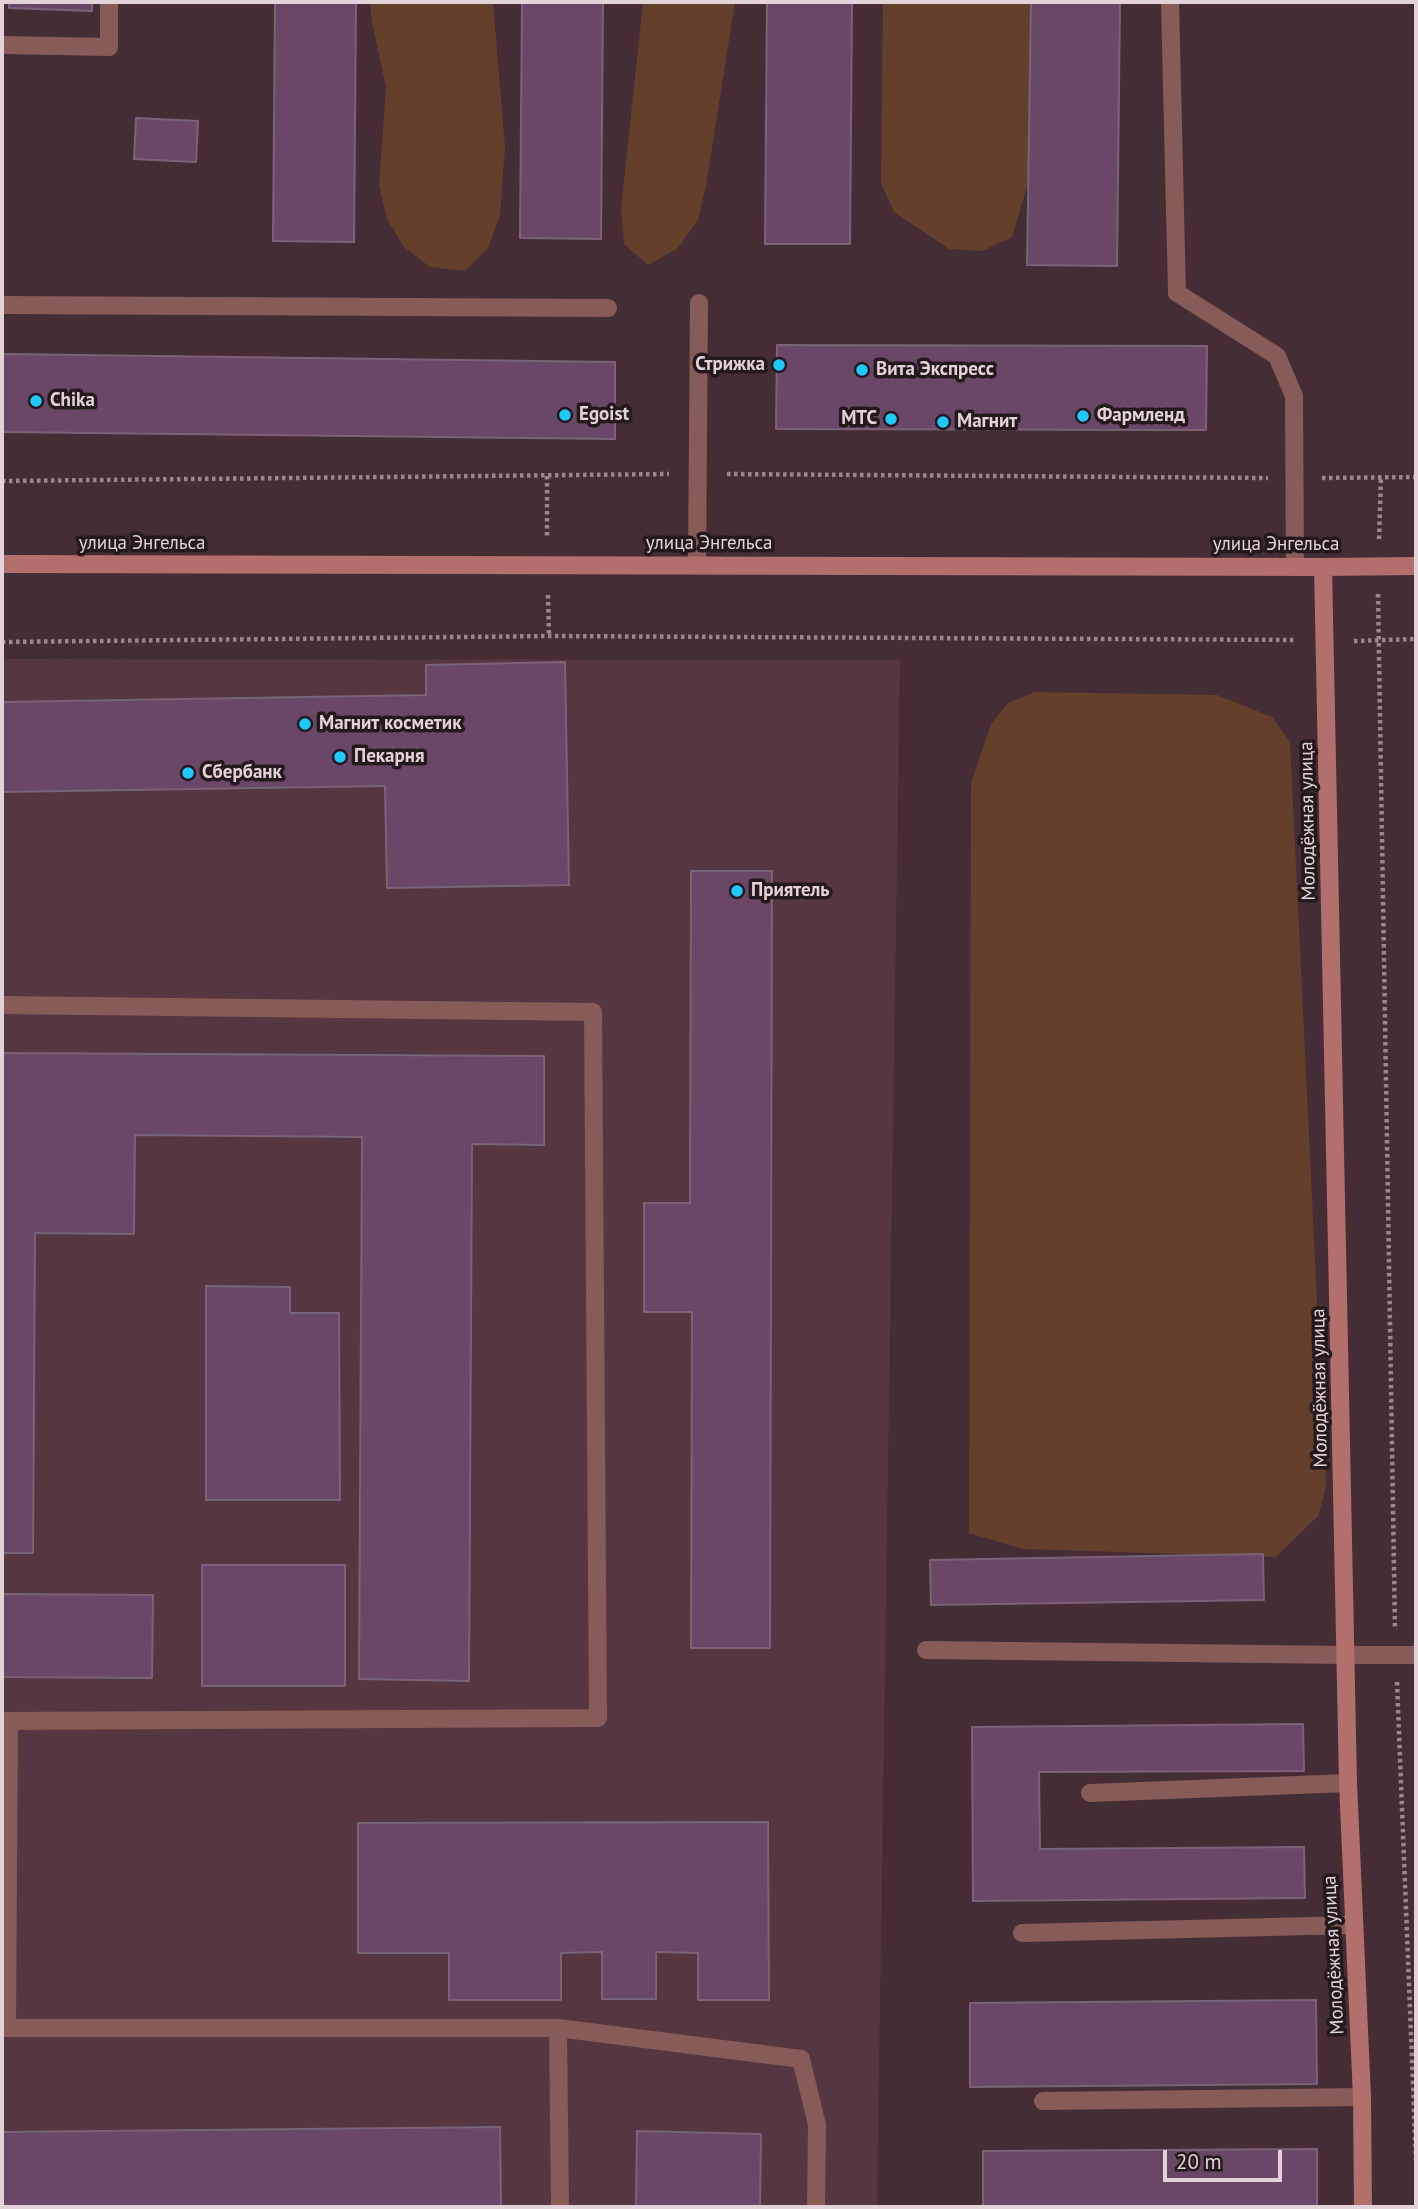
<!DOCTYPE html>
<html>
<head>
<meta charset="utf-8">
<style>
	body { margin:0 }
	#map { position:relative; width:1418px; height:2209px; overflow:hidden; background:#452d36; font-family:"PT Sans",sans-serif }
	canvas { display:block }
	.frame { position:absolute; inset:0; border:4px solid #e3d3d8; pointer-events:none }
	.scale { position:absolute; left:1163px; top:2150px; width:119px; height:32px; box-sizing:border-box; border:4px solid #e3d3d8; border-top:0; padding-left:9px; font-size:21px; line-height:24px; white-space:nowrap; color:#e3d3d8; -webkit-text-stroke:5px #24191d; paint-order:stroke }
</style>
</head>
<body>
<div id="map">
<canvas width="1418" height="2209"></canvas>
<div class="frame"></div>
<div class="scale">20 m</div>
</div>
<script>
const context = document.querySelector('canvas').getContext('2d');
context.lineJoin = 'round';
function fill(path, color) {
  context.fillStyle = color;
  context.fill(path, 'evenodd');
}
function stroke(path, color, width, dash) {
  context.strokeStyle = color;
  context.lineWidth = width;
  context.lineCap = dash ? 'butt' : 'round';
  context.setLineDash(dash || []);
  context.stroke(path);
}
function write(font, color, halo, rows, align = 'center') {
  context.font = font + ' "PT Sans",sans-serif';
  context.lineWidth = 7;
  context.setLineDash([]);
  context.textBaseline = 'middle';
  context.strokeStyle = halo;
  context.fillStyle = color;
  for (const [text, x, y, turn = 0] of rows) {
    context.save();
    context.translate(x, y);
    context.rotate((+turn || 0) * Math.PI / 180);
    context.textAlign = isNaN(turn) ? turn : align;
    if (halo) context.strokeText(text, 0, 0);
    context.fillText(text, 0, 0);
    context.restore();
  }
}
const built = new Path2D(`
	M2 659 900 660 877 2207H2Z`);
const green = new Path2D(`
	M370 2H493L505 147 500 215 488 248 465 271 430 267 404 247 387 219 379 185 386 87 372 22Z
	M643 2H735L706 186 698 220 678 248 648 265 624 244 621 209Z
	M883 2H1032V170L1012 237 982 251 949 249 894 212 881 183Z
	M1035 692 1217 695 1272 717 1290 742 1326 1487 1318 1516 1276 1557 1023 1549 969 1533 971 783 991 724 1008 703Z`);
const building = new Path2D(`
	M9 2H92V11L9 8Z
	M275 2H356L354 242 273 241Z
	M522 2H603L601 239 520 238Z
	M767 2H852L850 244H765Z
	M1031 2H1120L1117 266 1027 265Z
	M136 118 198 121 196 162 134 159Z
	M777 345 1207 346 1206 430 776 429Z
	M2 354 615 362V439L2 432Z
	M565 662 569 885 387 888 385 786 2 792V702L426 695V665Z
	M691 871H772L770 1648H691L692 1312H644V1203H690Z
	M2 1053 544 1056V1145L472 1144 469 1681 359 1679 362 1137 135 1135 134 1234 35 1233 33 1553H2Z
	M206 1286 290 1287V1313H339L340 1500H206Z
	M1263 1554 1264 1600 931 1605 930 1560Z
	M202 1565H345V1686H202Z
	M2 1594 153 1595 152 1678 2 1677Z
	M1303 1724 1304 1771 1039 1772 1040 1849 1304 1847 1305 1898 973 1901 972 1727Z
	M768 1822 769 2000H698V1953L656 1952V1999H602V1952L561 1953V2000H449V1953H358V1823Z
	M1316 2000 1317 2084 970 2087V2003Z
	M500 2127 501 2207H2V2132Z
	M637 2131 761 2134 760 2207H636Z
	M1317 2149V2207H983V2151Z`);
const path = new Path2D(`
	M727 474 1268 478
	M547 476V537
	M1322 478 1416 477
	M2 481 669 474
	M1379 539 1381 477
	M1378 594 1395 1628
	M548 595 549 636
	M1354 641 1416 639
	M2 642 549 636 1296 640
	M1397 1682 1416 2160`);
const lane = new Path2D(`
	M1170 2 1177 293 1277 356 1294 396 1295 566
	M2 45 109 47V2
	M2 305 608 308
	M697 565 699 303
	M2 1005 593 1012 598 1718 2 1721
	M926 1650 1347 1655
	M1090 1793 1348 1783
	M1022 1933 1353 1925
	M2 2028H7L9 1721
	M7 2028H558L801 2059 817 2125 816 2207
	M558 2028 560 2207
	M1043 2101 1362 2097`);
const street = new Path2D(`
	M1347 1655H1416`);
const secondary = new Path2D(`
	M2 564 1323 567 1416 566
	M1323 567 1348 1783 1362 2097 1363 2207`);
const markers = [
	[779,365,7,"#1dc9fd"],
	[862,370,7,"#1dc9fd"],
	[36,401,7,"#1dc9fd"],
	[565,415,7,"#1dc9fd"],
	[1083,416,7,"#1dc9fd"],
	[891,419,7,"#1dc9fd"],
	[943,422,7,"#1dc9fd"],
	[305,724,7,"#1dc9fd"],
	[340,757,7,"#1dc9fd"],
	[188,773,7,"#1dc9fd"],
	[737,891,7,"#1dc9fd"]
];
const poiNames = [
	["Стрижка",765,365,"right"],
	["Вита Экспресс",876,370],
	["Chika",50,401],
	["Egoist",579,415],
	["Фармленд",1097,416],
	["МТС",877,419,"right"],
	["Магнит",957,422],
	["Магнит косметик",319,724],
	["Пекарня",354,757],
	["Сбербанк",202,773],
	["Приятель",751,891]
];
const streetNames = [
	["улица Энгельса",142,544],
	["улица Энгельса",709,544],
	["улица Энгельса",1276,545],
	["Молодёжная улица",1308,821,-91],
	["Молодёжная улица",1320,1388,-91],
	["Молодёжная улица",1334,1955,-93]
];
fill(built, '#553641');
fill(green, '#643f2b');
fill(building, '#6b4767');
stroke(building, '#786476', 2);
stroke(path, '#9a878d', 4.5, [3.5, 3.5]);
stroke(lane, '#875b58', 18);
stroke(street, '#875b58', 18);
stroke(secondary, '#b36f6b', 18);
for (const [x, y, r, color] of markers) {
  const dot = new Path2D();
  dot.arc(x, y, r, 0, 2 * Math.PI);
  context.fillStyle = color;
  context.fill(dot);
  stroke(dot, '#24191d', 2.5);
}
write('bold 19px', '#e3d3d8', '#24191d', poiNames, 'left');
write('19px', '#e3d3d8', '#24191d', streetNames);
</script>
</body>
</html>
